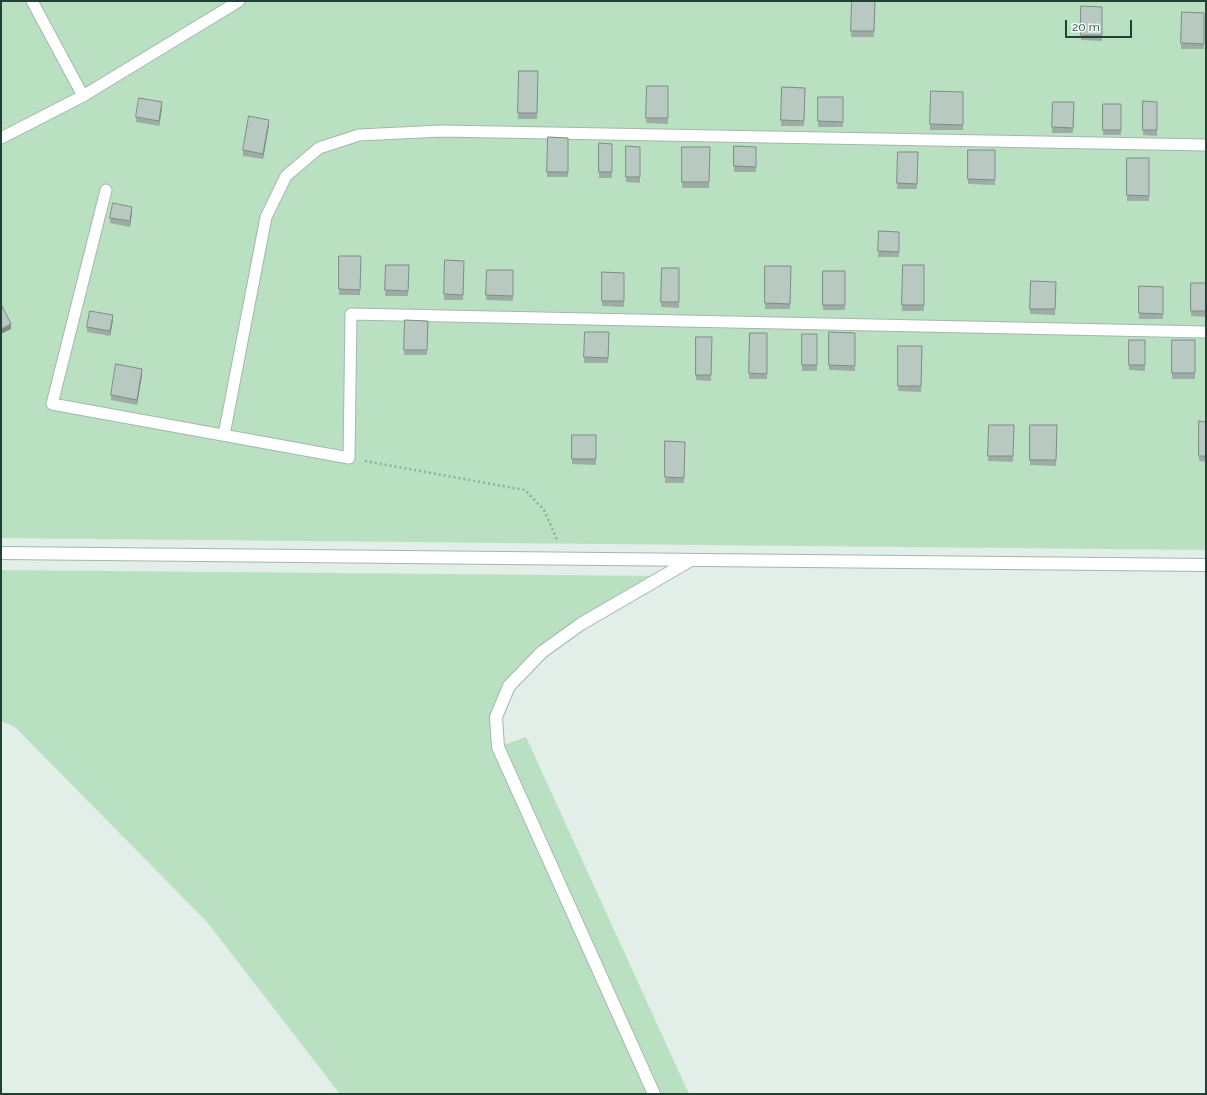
<!DOCTYPE html>
<html>
<head>
<meta charset="utf-8">
<style>
	body { margin:0 }
	#map { position:relative; width:1207px; height:1095px; overflow:hidden; background:#e2eee8; font-family:Raleway,sans-serif }
	canvas { display:block }
	.frame { position:absolute; inset:0; border:2px solid #214036; pointer-events:none }
	.scale { position:absolute; left:1065px; top:20px; width:67px; height:18px; box-sizing:border-box; border:2px solid #214036; border-top:0; padding-left:5px; font-size:12px; line-height:14px; white-space:nowrap; color:#214036; -webkit-text-stroke:3px #f3faf6; paint-order:stroke }
</style>
</head>
<body>
<div id="map">
<canvas width="1207" height="1095"></canvas>
<div class="frame"></div>
<div class="scale">20 m</div>
</div>
<script>
const context = document.querySelector('canvas').getContext('2d');
context.lineJoin = 'round';
function fill(path, color) {
  context.fillStyle = color;
  context.fill(path, 'evenodd');
}
function stroke(path, color, width, dash) {
  context.strokeStyle = color;
  context.lineWidth = width;
  context.lineCap = dash ? 'butt' : 'round';
  context.setLineDash(dash || []);
  context.stroke(path);
}
const green = new Path2D(`
	M1 1H1206V550L1 538Z
	M1 570 663 576 581 624 509 686 496 717 498 747 526 737 689 1094H340L207 922 15 727 1 721Z`);
const path = new Path2D(`
	M365 461 525 490 544 510 558 542`);
const service = new Path2D(`
	M32 1 83 96
	M1 138 83 96 239 1
	M106 190 52 404 349 458 351 314 1206 332
	M224 435 266 217 286 176 319 148 359 135 442 131 1206 145`);
const minor = new Path2D(`
	M654 1094 498 747 496 717 509 686 542 652 581 624 691 560`);
const tertiary = new Path2D(`
	M1 553 1206 565`);
const wall = new Path2D(`
	M852 1H875L874 37H851Z
	M1081 6 1102 7V41L1081 40Z
	M1182 12 1204 13V49H1181Z
	M519 71H538L537 119H518Z
	M647 86H668V124L646 123Z
	M782 87 805 88 804 126H781Z
	M931 91 963 92V130H930Z
	M818 97H843V127H818Z
	M1143 101 1157 102V136L1143 135Z
	M1053 102H1074L1073 133H1052Z
	M1103 104H1121V135H1103Z
	M162 108 159 126 136 122V117Z
	M269 125 263 159 243 156V150Z
	M548 137 568 138V177H547Z
	M599 143 612 144V178H599Z
	M626 146 640 147V183L626 182Z
	M734 146 756 147V172H734Z
	M682 147H710L709 188H682Z
	M968 150H995V185L968 184Z
	M898 152H918L917 189H897Z
	M1127 158H1149V201H1127Z
	M132 212 130 227 110 223V218Z
	M879 231 899 232V257H878Z
	M339 256H361L360 295H339Z
	M445 260 464 261 463 300H444Z
	M386 265H409L408 296H385Z
	M903 265H924V311H902Z
	M765 266H791L790 309H765Z
	M662 268H679V308L661 307Z
	M487 270H513V301L486 300Z
	M823 271H845V310H823Z
	M602 272 624 273V307L602 306Z
	M1031 281 1056 282 1055 315 1030 314Z
	M1191 283H1206V317L1191 316Z
	M1139 286 1163 287V319H1139Z
	M113 320 110 336 87 332V327Z
	M405 320 428 321 427 355H404Z
	M585 332H609L608 363H584Z
	M829 332 855 333V371L829 370Z
	M750 333H767V379H749Z
	M802 334H817V371H802Z
	M696 337H712L711 381 696 380Z
	M1129 340H1145V371L1129 370Z
	M1172 340H1195V379H1172Z
	M898 346H922L921 392 898 391Z
	M142 375 137 405 111 400V395Z
	M1199 421 1206 422V462L1199 461Z
	M989 425H1014L1013 462 988 461Z
	M1030 425H1057L1056 466 1030 465Z
	M572 435H596V465L572 464Z
	M665 441 685 442 684 483H665Z`);
const shadedWall = new Path2D(`
	M162 102V108L159 126V121Z
	M269 120V125L263 159V154Z
	M132 207V212L130 227V221Z
	M113 315V320L110 336V331Z
	M11 324V329L1 334V329Z
	M142 369V375L137 405V400Z`);
const building = new Path2D(`
	M852 1H875L874 31H851Z
	M1081 6 1102 7V35H1081Z
	M1182 12 1204 13V44L1181 43Z
	M519 71H538L537 113H518Z
	M647 86H668V118H646Z
	M782 87 805 88 804 121 781 120Z
	M931 91 963 92V125L930 124Z
	M818 97H843V122L818 121Z
	M139 98 162 102 159 121 136 117Z
	M1143 101 1157 102V130H1143Z
	M1053 102H1074L1073 128 1052 127Z
	M1103 104H1121V130H1103Z
	M249 116 269 120 263 154 243 150Z
	M548 137 568 138V172H547Z
	M599 143 612 144V172H599Z
	M626 146 640 147V177H626Z
	M734 146 756 147V167L734 166Z
	M682 147H710L709 182H682Z
	M968 150H995V180L968 179Z
	M898 152H918L917 184 897 183Z
	M1127 158H1149V196L1127 195Z
	M113 203 132 207 130 221 110 218Z
	M879 231 899 232V252L878 251Z
	M339 256H361L360 290 339 289Z
	M445 260 464 261 463 295 444 294Z
	M386 265H409L408 291 385 290Z
	M903 265H924V305H902Z
	M765 266H791L790 304 765 303Z
	M662 268H679V302H661Z
	M487 270H513V296L486 295Z
	M823 271H845V305H823Z
	M602 272 624 273V301H602Z
	M1031 281 1056 282 1055 309H1030Z
	M1191 283H1206V311H1191Z
	M1139 286 1163 287V314L1139 313Z
	M1 304 11 324 1 329Z
	M90 311 113 315 110 331 87 327Z
	M405 320 428 321 427 350H404Z
	M585 332H609L608 358 584 357Z
	M829 332 855 333V366L829 365Z
	M750 333H767V374L749 373Z
	M802 334H817V365H802Z
	M696 337H712L711 375H696Z
	M1129 340H1145V365H1129Z
	M1172 340H1195V373H1172Z
	M898 346H922L921 386H898Z
	M116 364 142 369 137 400 111 395Z
	M1199 421 1206 422V456H1199Z
	M989 425H1014L1013 456H988Z
	M1030 425H1057L1056 460H1030Z
	M572 435H596V459H572Z
	M665 441 685 442 684 478 665 477Z`);
fill(green, '#bae0c2');
stroke(service, '#a4b6af', 13);
stroke(minor, '#a4b6af', 14);
stroke(tertiary, '#a4b6af', 14);
stroke(path, '#81b3a1', 2.5, [2, 3]);
stroke(service, '#fff', 11);
stroke(minor, '#fff', 12);
stroke(tertiary, '#fff', 12);
fill(wall, '#9dada6');
fill(shadedWall, '#808d87');
fill(building, '#b7c9c1');
stroke(building, '#808d87', 1);
</script>
</body>
</html>
